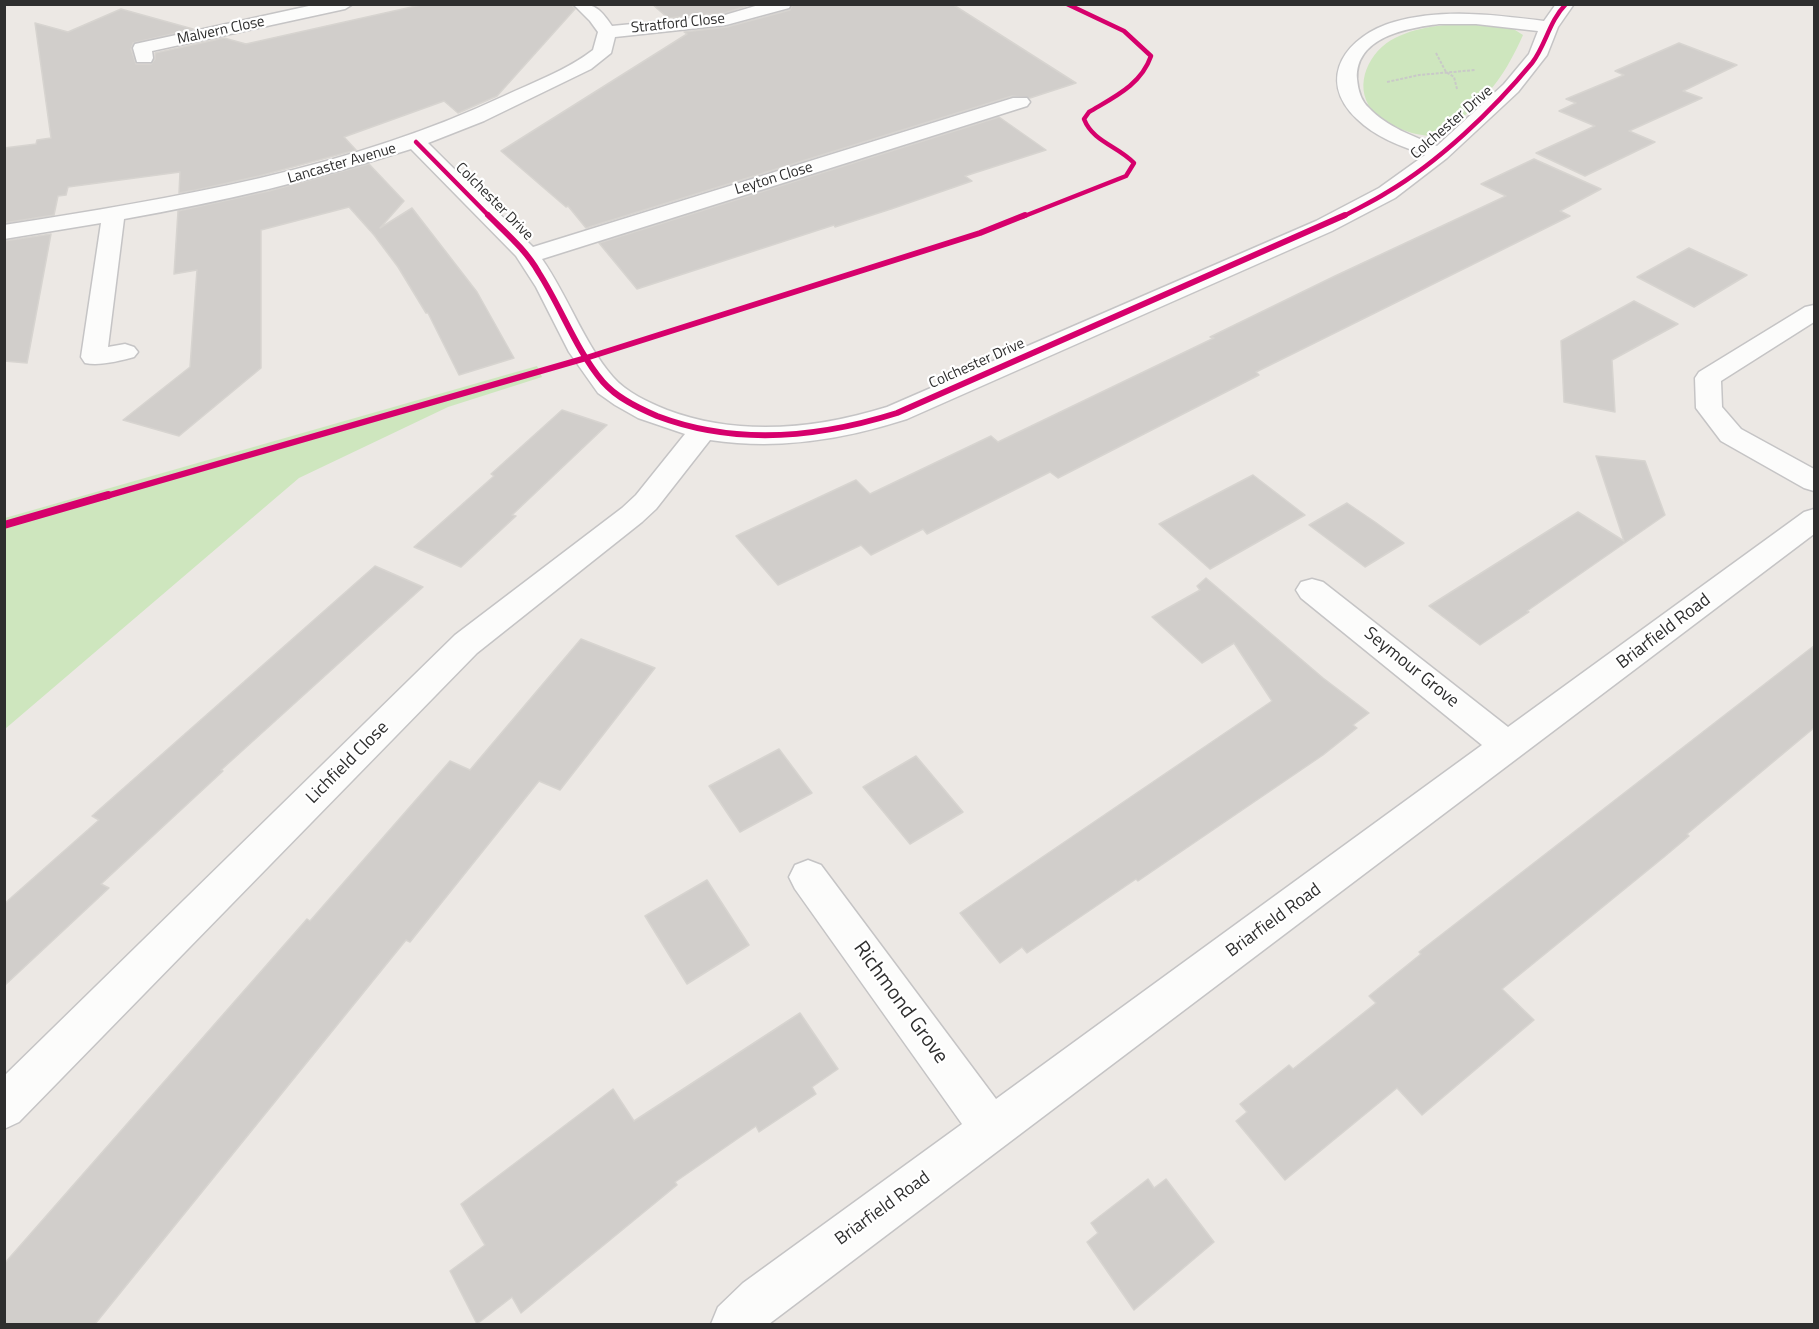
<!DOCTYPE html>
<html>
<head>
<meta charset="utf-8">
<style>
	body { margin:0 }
	#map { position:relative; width:1819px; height:1329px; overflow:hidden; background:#ece8e4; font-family:"Titillium Web",sans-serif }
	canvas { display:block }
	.frame { position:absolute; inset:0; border:6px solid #2e2e2e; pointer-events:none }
</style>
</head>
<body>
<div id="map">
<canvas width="1819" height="1329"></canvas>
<div class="frame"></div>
</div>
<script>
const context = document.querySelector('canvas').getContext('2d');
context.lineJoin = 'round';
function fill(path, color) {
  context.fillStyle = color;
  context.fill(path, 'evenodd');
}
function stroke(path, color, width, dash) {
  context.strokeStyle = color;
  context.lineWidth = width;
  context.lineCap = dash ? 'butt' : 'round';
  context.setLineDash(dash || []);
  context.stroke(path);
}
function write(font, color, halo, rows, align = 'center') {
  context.font = font + ' "Titillium Web",sans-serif';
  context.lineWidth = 4.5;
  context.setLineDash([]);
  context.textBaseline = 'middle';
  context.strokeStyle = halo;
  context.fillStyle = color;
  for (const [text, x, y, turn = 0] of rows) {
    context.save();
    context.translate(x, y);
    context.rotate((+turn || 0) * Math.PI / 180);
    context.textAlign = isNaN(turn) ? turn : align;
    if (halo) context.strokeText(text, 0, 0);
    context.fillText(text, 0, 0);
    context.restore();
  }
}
const green = new Path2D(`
	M1481 23 1512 28 1523 35C1506 73 1492 92 1461 119 1456 123 1449 131 1443 133 1433 138 1421 135 1412 133 1398 129 1382 121 1372 110 1352 85 1370 50 1395 38 1421 25 1452 24 1481 23Z
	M537 366 542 377 448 407 299 478 5 729V518Z`);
const building = new Path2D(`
	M425 4H571L575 9 497 96 458 113 444 101 344 137 356 150 259 176 196 190 179 193 180 172 68 187 66 195 58 196 54 215 4 223V148L36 144 37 140 51 138 35 23 68 32 121 9 193 29 133 43 131 49 136 64H151L155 59V53L224 38 246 44Z
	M652 4H752L725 13 668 18Z
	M793 4H952L1076 83 1030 98 1012 96 586 228 568 206 566 207 501 151 687 34 684 32 727 27 790 10Z
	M1679 43 1737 65 1683 91 1702 98 1629 131 1655 142 1585 176 1536 153 1595 126 1559 111 1576 103 1566 99 1624 75 1615 71Z
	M999 117 1046 150 965 176 972 181 891 209 835 227 834 225 637 289 599 243Z
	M1534 159 1601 189 1560 211 1570 216 1256 372 1259 375 1058 478 1050 472 927 534 923 529 871 555 861 545 778 585 736 536 856 480 870 494 991 436 998 442 1214 338 1210 337 1335 276 1506 196 1481 184Z
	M369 164 404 201 380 228 412 208 477 292 514 358 459 375 428 313H426L398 267 374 235 349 207 261 230V368L179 436 123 420 190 367 197 270 174 274 178 211 269 191Z
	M51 234 27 363 4 361V241Z
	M1689 248 1747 275 1694 307 1637 277Z
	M1634 301 1678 324 1612 360 1615 412 1564 402 1561 341Z
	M562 410 607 425 512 515 516 516 461 567 414 547 494 476 491 474Z
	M1596 456 1645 461 1665 515 1527 611 1529 612 1480 645 1429 606 1578 512 1624 541Z
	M1253 475 1305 515 1210 569 1159 524Z
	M1347 503 1375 522 1404 543 1365 567 1309 525Z
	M375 566 423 587 221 770 223 771 101 884 109 888 4 986V904L99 820 92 816Z
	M1206 578 1323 678 1369 713 1353 725 1357 728 1323 755 1138 881 1136 879 1027 953 1022 947 1000 963 960 913 1272 701 1234 643 1202 663 1152 617 1200 590 1197 586Z
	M581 639 655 668 560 790 539 781 410 942 406 940 95 1324H4V1264L307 919 310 921 450 761 470 770Z
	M1815 645V727L1687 834 1689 836 1664 857 1502 989 1534 1020 1422 1115 1397 1088 1285 1180 1236 1121 1247 1112 1240 1104 1289 1065 1293 1069 1376 1003 1369 996 1421 954 1419 952Z
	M779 749 812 793 740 832 709 786Z
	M916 756 963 812 910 844 863 787Z
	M707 880 749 945 687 984 645 916Z
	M800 1013 838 1069 812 1087 816 1094 759 1132 756 1126 675 1182 677 1185 521 1313 512 1297 477 1324 450 1271 485 1245 461 1204 613 1089 634 1121Z
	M1148 1179 1154 1188 1166 1179 1214 1242 1134 1310 1087 1242 1098 1233 1091 1223Z`);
const path = new Path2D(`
	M1436 53 1446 72 1454 77 1457 89
	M1387 82 1419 75 1475 70`);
const street = new Path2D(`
	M318 4H353L345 9 152 51 153 58 151 62H137L133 48 135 44Z
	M573 4C595 4 599 7 612 26L725 15 762 4H791L789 8 726 25 615 37 611 53 591 69 484 121 428 143 533 247 1013 98H1027L1030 102 1027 106 542 259C568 296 583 342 613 377 627 393 648 402 667 410 739 437 816 429 887 407L1316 221 1379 188 1425 155C1401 146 1375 137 1357 119 1314 78 1348 35 1394 22 1444 8 1494 15 1544 21L1556 4H1574L1558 27 1547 55 1518 92 1447 158 1395 198 1332 231 907 419C841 440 779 450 710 440L656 509 642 522 477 653 19 1122 4 1129V1076L455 635 622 508 636 495 685 434 638 418 615 405 598 393 569 352 536 287 516 256 411 149C317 179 221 202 124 219L108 347 125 344 134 347 138 352 134 357C119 361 100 366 85 363L81 357 101 223 4 239V225C175 198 347 170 504 96 534 82 567 70 593 50L598 32 590 21ZM1439 24H1476L1538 31 1529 54 1504 84 1437 146C1413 136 1387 127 1369 108 1361 101 1358 90 1357 79 1355 37 1407 28 1439 24Z
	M1814 305V322L1721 381 1722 407 1741 429 1814 469V491L1804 488 1721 441 1696 408 1695 378 1699 372 1805 307Z
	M1814 509V534L769 1324H711L718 1307 743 1283 962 1124 795 889 789 877 795 865 808 860 821 865 996 1099 1482 745 1301 598 1296 590 1301 582 1312 579 1323 582 1508 727 1804 512Z`);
const cyclewayFar2 = new Path2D(`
	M416 142 490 217
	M1022 217 1126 176 1134 163C1118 146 1093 142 1084 119L1089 112C1114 97 1141 85 1151 56L1124 31 1067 4
	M1342 217C1356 209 1372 202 1386 193 1439 162 1493 110 1532 63 1546 45 1549 21 1566 4`);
const cyclewayFar1 = new Path2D(`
	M488 215C507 234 526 250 539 273 562 309 576 350 603 382 617 398 638 408 657 416 736 446 818 438 897 413L1345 215
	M103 497 586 358 980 233 1025 215`);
const cycleway = new Path2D(`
	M4 525 108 495`);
const farStreetnames = [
	["Stratford Close",678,24,-6],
	["Malvern Close",221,31,-12],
	["Colchester Drive",1452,123,-41],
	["Lancaster Avenue",342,164,-16],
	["Leyton Close",774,179,-17],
	["Colchester Drive",494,202,45],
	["Colchester Drive",977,364,-24]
];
const streetNames = [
	["Briarfield Road",1664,632,-37],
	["Seymour Grove",1411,668,39],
	["Lichfield Close",348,763,-45],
	["Briarfield Road",1274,921,-36],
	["Briarfield Road",883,1209,-36]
];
const nearStreetnames = [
	["Richmond Grove",900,1003,54]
];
fill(green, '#cee6be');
fill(building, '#d1cecb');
stroke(building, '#d7d4d0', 1.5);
stroke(street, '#c5c4c5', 3);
stroke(path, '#c9c9c8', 2, [3, 1.5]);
fill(street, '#fcfcfb');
stroke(cyclewayFar2, '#d6006c', 4.5);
stroke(cyclewayFar1, '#d6006c', 6);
stroke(cycleway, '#d6006c', 8);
write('15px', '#2e2e2e', '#fff', farStreetnames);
write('18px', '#2e2e2e', '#fff', streetNames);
write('21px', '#2e2e2e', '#fff', nearStreetnames);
</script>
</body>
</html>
